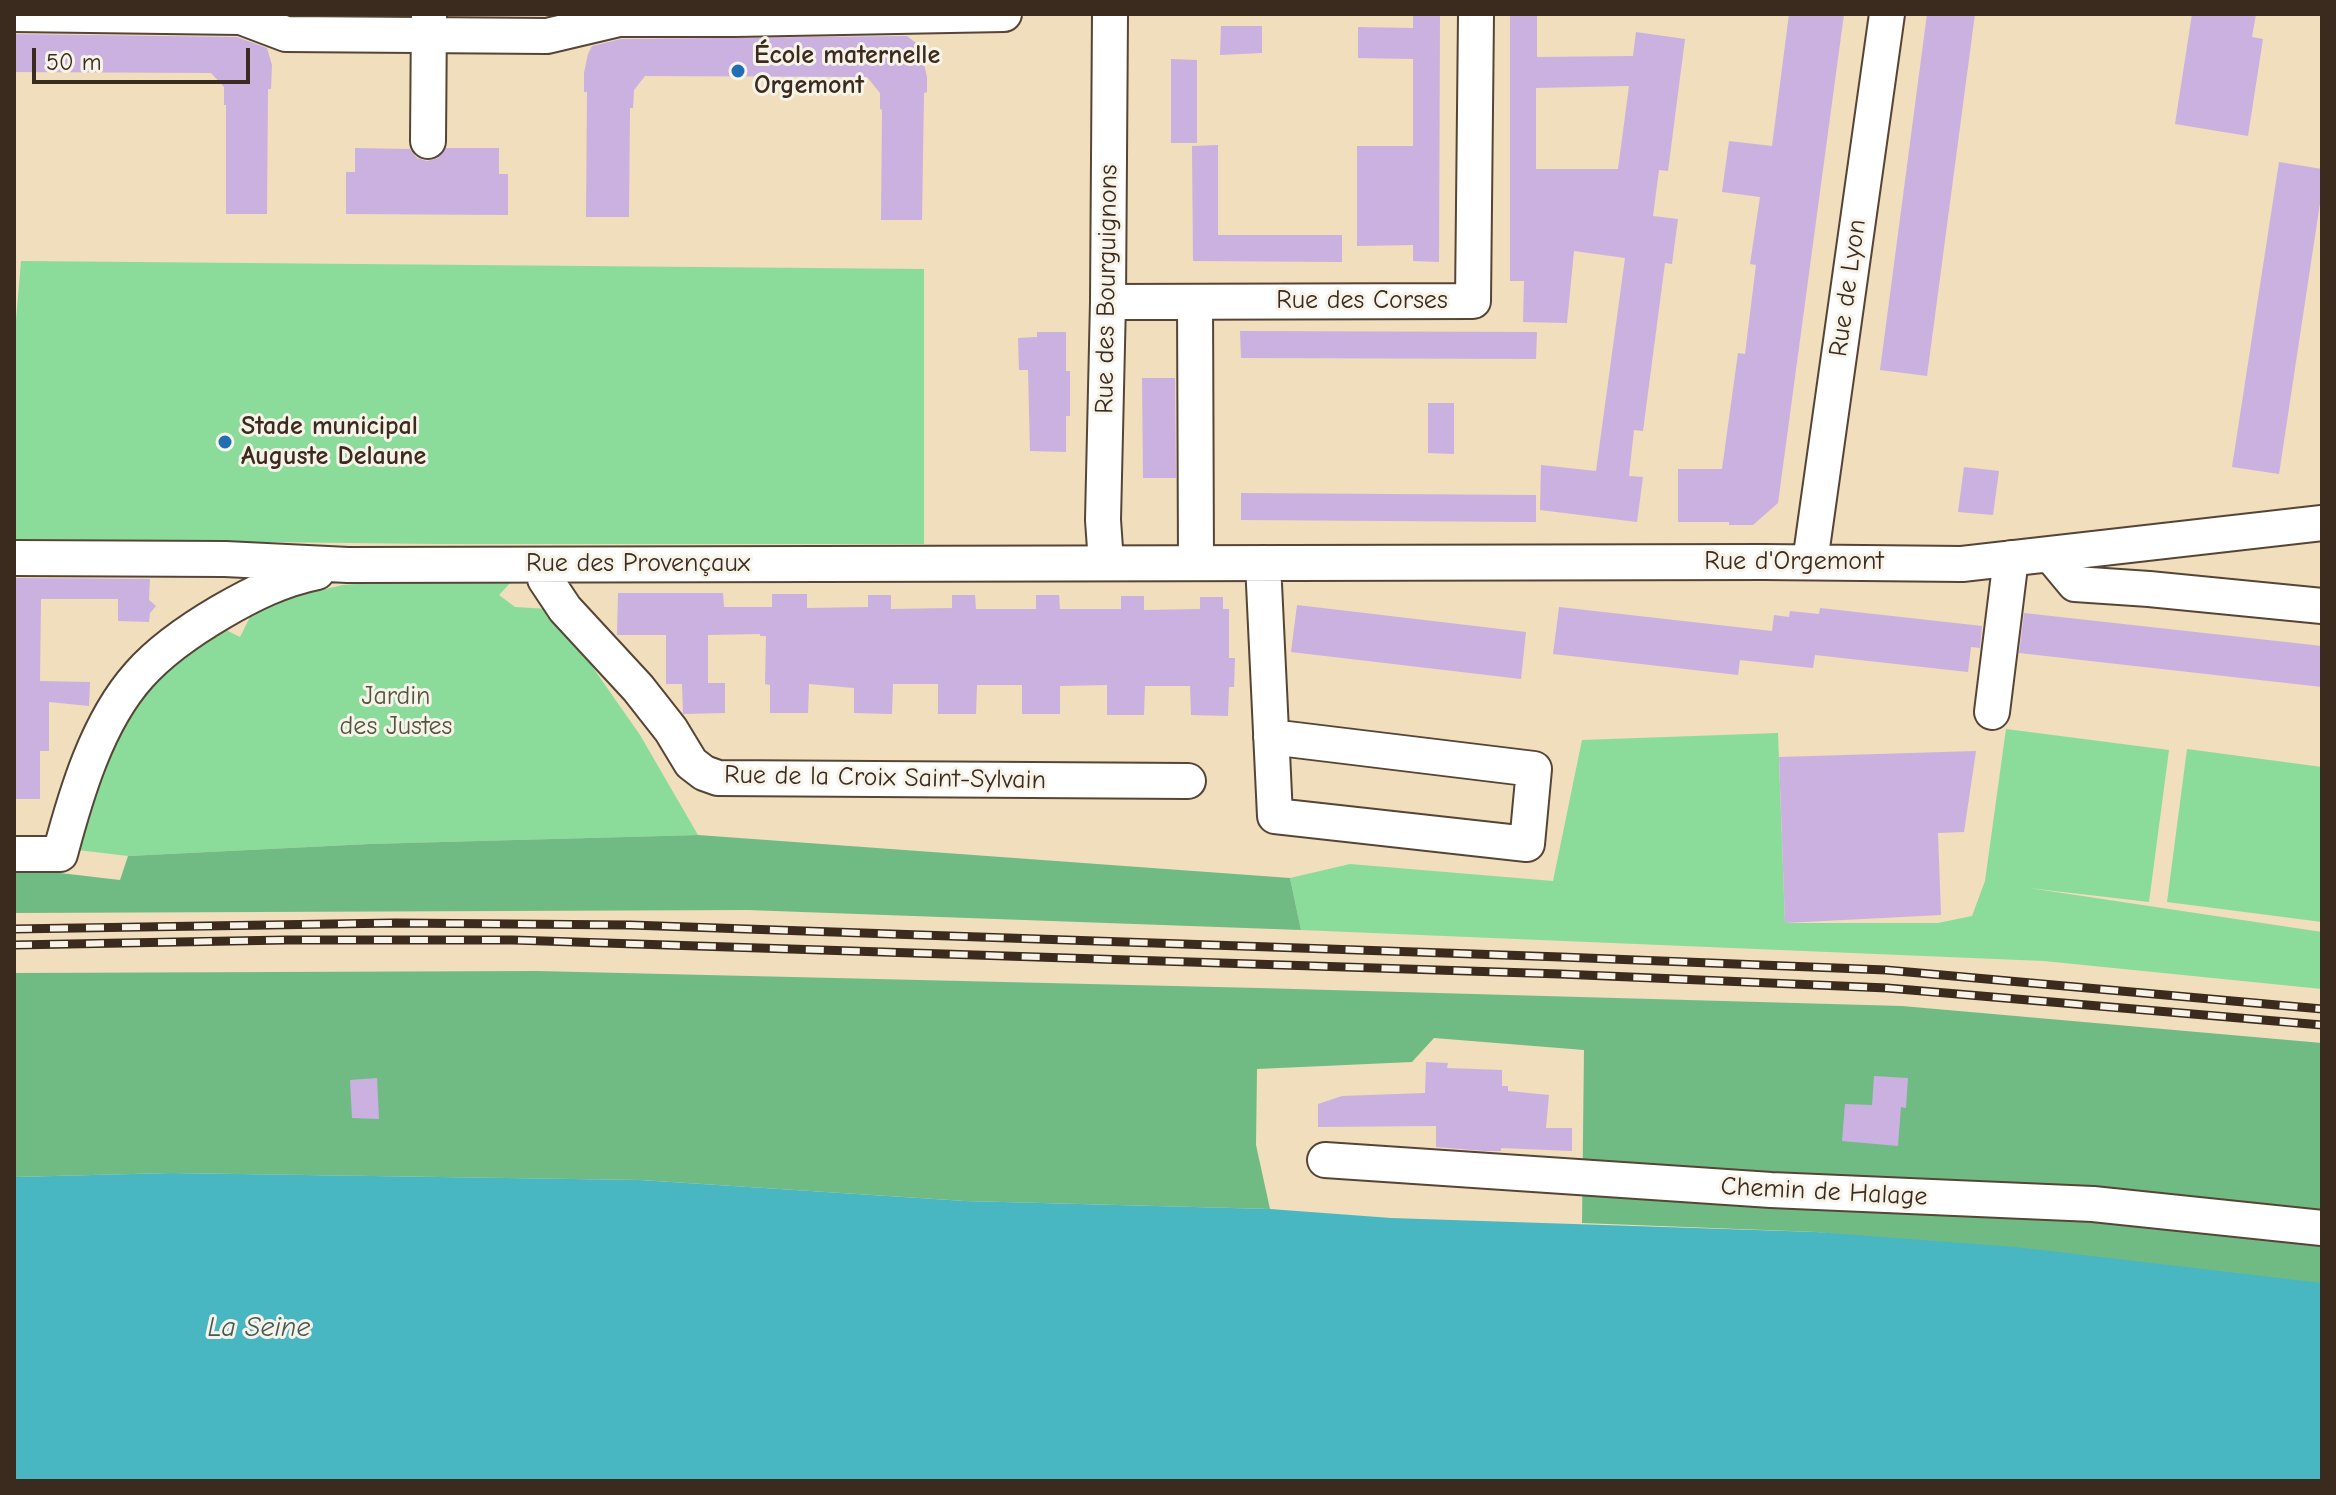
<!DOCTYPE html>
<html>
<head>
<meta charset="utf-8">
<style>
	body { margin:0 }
	#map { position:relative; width:2336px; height:1495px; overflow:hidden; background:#f0debd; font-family:"Comic Neue",sans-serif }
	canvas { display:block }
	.frame { position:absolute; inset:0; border:16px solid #3b2a1e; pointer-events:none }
	.scale { position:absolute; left:32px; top:48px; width:218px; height:36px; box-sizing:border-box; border:4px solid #3b2a1e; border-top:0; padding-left:10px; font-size:24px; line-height:28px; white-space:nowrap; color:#3b2a1e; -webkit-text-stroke:6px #f7f3e8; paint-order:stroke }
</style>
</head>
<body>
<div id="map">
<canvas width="2336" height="1495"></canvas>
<div class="frame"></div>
<div class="scale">50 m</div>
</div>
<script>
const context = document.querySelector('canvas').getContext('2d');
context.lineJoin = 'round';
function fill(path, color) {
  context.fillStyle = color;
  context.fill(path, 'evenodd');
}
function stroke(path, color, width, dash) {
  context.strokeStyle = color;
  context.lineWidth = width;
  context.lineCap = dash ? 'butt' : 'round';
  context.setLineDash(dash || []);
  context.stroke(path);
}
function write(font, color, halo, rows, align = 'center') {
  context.font = font + ' "Comic Neue",sans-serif';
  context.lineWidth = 6;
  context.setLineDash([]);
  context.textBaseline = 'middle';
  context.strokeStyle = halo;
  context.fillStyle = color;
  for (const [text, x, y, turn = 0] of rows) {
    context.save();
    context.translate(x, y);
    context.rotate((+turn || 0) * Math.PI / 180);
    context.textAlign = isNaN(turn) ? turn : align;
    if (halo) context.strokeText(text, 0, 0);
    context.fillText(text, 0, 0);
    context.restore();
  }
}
const green = new Path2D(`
	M21 261 924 269V544H435L14 539V344Z
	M391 581H512L499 595 515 607 548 609 587 659 640 735 698 835 369 844 128 856 69 849 139 688 212 623 240 637 254 609 299 595 343 585Z
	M2006 729 2169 750 2149 902 2029 888 2322 932V989L2044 961 1301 930 1290 878 1350 864 1553 881 1582 740 1778 733 1785 923H1938L1972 916 1985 881Z
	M2187 749 2322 767V922L2167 902Z`);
const forest = new Path2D(`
	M698 835 1290 878 1301 930 747 910 14 913V873H60L120 880 128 856 369 844Z
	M537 971 1259 988 1902 1006 2322 1043V1284L1816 1232 1582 1223 1584 1050 1434 1038 1412 1062 1257 1069 1256 1145 1270 1209 965 1201 640 1180 171 1173 14 1177V973Z`);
const water = new Path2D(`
	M171 1173 640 1180 965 1201 1270 1209 1391 1218 1816 1232 2016 1247 2322 1283V1481H14V1177Z`);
const building = new Path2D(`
	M1413 14H1440L1439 262 1413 261V245L1357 246V146H1413V59L1358 58V27L1413 28Z
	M1510 14H1537V57L1633 56 1636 32 1685 39 1668 171 1659 170 1653 216 1678 219 1672 264 1665 263 1643 431 1634 430 1629 476 1643 477 1637 522 1540 510 1541 465 1596 471 1625 258 1574 251 1567 323 1523 322 1524 281H1510ZM1629 86 1618 169H1536V88Z
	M1789 14H1844L1778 503 1753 525H1729V522H1678V469H1722L1738 353 1745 354 1756 265 1750 264 1760 197 1722 192 1729 141 1772 146Z
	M1927 14H1975L1927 376 1880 370Z
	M2192 14H2256L2252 37 2263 39 2248 136 2175 124Z
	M1221 26H1262V53L1220 55Z
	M14 34 237 37 267 48 272 65 271 89H268L267 214H226V105H224V87L211 73 14 72Z
	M907 36 920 46 927 77V92L924 93 922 220H881L882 110 880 109V93L867 77 645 76 634 90 633 108H630L629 217H586L587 92H584V73L588 54 592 46 621 39Z
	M1171 59 1197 60V143H1171Z
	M1218 145V235H1342V262L1193 261 1192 146Z
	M355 148 410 149 417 158 427 161 438 158 446 148H499V174H508V215L346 214V172H355Z
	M2279 162 2322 169V190L2279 474 2232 467Z
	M1240 331 1537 332 1536 359 1241 358Z
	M1037 332H1066V371H1070V416H1066V452L1030 451 1028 370H1019L1018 338 1037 337Z
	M1142 378H1175L1176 478H1143Z
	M1428 403H1454V454L1428 453Z
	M1964 467 1999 471 1993 515 1958 512Z
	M1241 493 1536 495V522L1241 520Z
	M14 578 150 579 149 600 156 606 150 613 149 622 118 621V599H41L40 681 90 682 89 706 49 702V751H40V799H15Z
	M618 593H723L724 607H772V594H807V608L868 607V595H891V609L952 608V595H975L976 609H1036V595H1059L1060 609H1121V596H1144V610L1200 609V597H1223V609H1229V658H1235L1234 687H1229L1228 716 1191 715 1190 686H1145L1144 715H1107V685L1060 686V714H1022V685H977L976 714H938V684H893L892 714 854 713V688L809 684 808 713H770V685L765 684 766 636H760V634L708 635V683H725V713L683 714 682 684H666V635H617Z
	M1297 605 1526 632 1521 679 1291 652Z
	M1559 607 1772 631 1774 615 1789 617 1790 611 1819 614 1820 608 1982 626 1980 648 1971 647 1968 672 1815 655 1813 668 1740 660 1738 675 1553 654Z
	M2024 613 2322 646V687L2019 653Z
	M1976 751 1964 832 1938 833 1941 915 1785 923 1779 757Z
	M1426 1062 1448 1063 1447 1068 1502 1070V1086H1508V1091L1549 1095 1546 1128H1572V1151L1501 1148V1151H1484L1436 1147V1126L1318 1127V1104L1342 1096 1425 1093Z
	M1874 1076 1908 1078 1906 1108 1901 1107 1898 1146 1842 1141 1845 1104 1872 1105Z
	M377 1078 379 1119 352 1118 350 1080Z`);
const minor = new Path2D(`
	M14 14 241 17 286 34 547 36 619 19H735L1004 14
	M428 141 429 14
	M1108 302 1473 301 1476 14
	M1195 302 1196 563
	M2050 554 2075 584 2149 589 2322 606
	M14 558 225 559 348 565 1764 562 1962 564 2322 523
	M1810 562 1887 14
	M1106 563 1103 520 1108 302 1110 14
	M1263 563 1275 816 1527 844 1534 769 1271 737
	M542 565 545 579 565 609 638 688 671 730 691 763 704 773 718 778 1188 781
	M1992 712 2011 558
	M14 854H60C76 794 97 722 139 675 162 649 192 629 221 612 252 594 282 579 317 572
	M1325 1160 1771 1190 2093 1204 2322 1228`);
const rail = new Path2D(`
	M14 929 395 923 630 925 1561 957 1886 970 2322 1009
	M14 945 286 940H513L1560 974 1887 988 2322 1025`);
const markers = [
	[738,71,8,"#1f6fb2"],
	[225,442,8,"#1f6fb2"]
];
const poiNames = [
	["École maternelle",754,56],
	["Orgemont",754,86],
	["Stade municipal",241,427],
	["Auguste Delaune",241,457]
];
const streetNames = [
	["Rue de Lyon",1848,288,-82],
	["Rue des Bourguignons",1107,289,-89],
	["Rue des Corses",1362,301],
	["Rue d'Orgemont",1794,562],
	["Rue des Provençaux",638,564],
	["Rue de la Croix Saint-Sylvain",885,778,1],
	["Chemin de Halage",1824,1192,3]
];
const parkNames = [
	["Jardin",396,697],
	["des Justes",396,727]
];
const waterNames = [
	["La Seine",259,1328]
];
fill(green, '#8bdb9b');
fill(forest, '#70bb83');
fill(water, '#48b7c2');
fill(building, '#cab1e0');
stroke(minor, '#564536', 38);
stroke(minor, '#fff', 34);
stroke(rail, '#3b2a1e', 9);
stroke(rail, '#f7f3e8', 6, [18]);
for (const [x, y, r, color] of markers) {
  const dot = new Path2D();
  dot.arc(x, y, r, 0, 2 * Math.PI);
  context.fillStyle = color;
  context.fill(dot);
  stroke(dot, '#f7f3e8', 3);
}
write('bold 26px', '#3b2a1e', '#f7f3e8', poiNames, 'left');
write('26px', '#3b2a1e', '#f7f3e8', streetNames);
write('26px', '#4f563d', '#f7f3e8', parkNames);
write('italic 28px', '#405b57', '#f7f3e8', waterNames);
</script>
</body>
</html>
